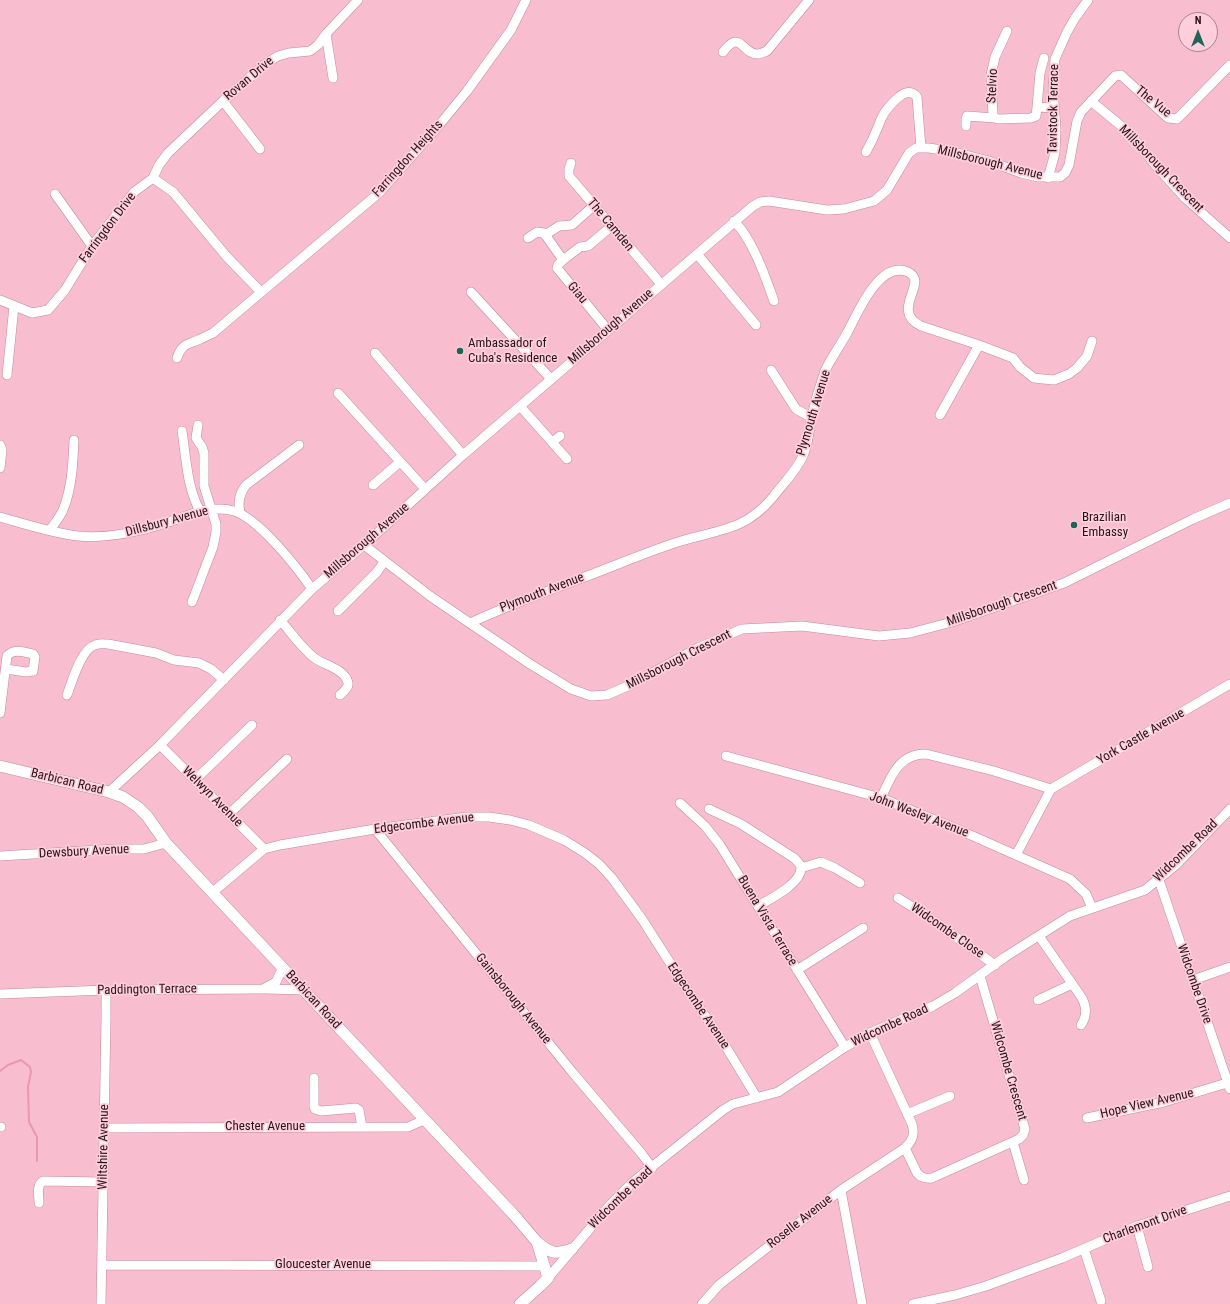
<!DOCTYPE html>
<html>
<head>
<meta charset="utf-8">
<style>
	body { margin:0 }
	#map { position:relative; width:1230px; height:1304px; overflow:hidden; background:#f8bdcf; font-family:"Roboto Condensed",sans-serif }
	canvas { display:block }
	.north { position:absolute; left:1178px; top:12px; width:40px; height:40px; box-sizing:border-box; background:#fecedc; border:1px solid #a8838e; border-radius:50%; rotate:0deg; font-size:11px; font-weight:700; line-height:16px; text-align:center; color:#28131a }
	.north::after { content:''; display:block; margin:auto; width:14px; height:18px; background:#1e6457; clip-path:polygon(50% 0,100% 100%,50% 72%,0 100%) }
</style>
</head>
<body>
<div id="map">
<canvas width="1230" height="1304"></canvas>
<div class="north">N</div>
</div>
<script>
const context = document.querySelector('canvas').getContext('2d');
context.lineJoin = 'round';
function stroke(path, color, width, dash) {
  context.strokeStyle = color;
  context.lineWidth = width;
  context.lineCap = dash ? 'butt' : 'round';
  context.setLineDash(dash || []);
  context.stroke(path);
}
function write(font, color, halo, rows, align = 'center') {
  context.font = font + ' "Roboto Condensed",sans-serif';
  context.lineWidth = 3.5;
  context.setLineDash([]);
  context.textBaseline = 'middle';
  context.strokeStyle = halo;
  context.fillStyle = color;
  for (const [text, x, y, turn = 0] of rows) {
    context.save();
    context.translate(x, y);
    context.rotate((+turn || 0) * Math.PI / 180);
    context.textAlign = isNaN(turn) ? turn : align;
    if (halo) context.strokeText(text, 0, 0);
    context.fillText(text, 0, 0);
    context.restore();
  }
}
const stream = new Path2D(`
	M0 1071 8 1065 21 1060 30 1067 31 1072 28 1087 29 1122 37 1137V1161`);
const minor = new Path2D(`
	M1007 31 995 57 991 75 993 115 995 118 998 119 1031 118 1036 116 1037 107 1055 108
	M326 34 333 78
	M723 52C741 28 742 55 758 54 760 54 764 52 767 51L809 0
	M223 101 260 149
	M1091 101 1126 130 1141 147 1156 166 1185 198 1230 238
	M1037 107 1040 73 1044 58
	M966 126V119L967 116 995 118
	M866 152C870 145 874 137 877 129 879 125 880 121 882 117 887 108 907 82 917 97L921 148
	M571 163 569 169V176L661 284
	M153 178 173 192 227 257 261 292
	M1048 178 1055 153 1056 128 1053 90 1055 59 1067 32 1075 18 1088 0
	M55 194 92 246
	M734 221C753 240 765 276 774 301
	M607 230 588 246 580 247 563 260 558 265 557 268 608 330
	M545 235 559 226 572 225 590 209
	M528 238 537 232 544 233 563 260
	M697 254 756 325
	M471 292 551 379
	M0 300 32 313 48 310 65 290 92 246 134 192 153 178 159 165 168 153 223 101 264 65 278 56 289 53 310 51 318 45 326 34 358 0
	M375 353 463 455
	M177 358C182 344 186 345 198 340 203 338 208 335 213 333L380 192 440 124 467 91 511 30 526 0
	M771 370 796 409 812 418
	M7 375 14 306
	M338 393 425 489
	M520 406 567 459
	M940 415 979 345
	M182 431C186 457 187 488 200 511
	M552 442 560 436
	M0 445 2 450 0 468
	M373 485 400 462
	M240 513C238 502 239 494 246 485L299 445
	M0 517C25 524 52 533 78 536 119 540 162 525 200 511 211 509 224 508 234 511 259 519 297 567 312 589
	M50 530C54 524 60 517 63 510 72 488 73 463 74 440
	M364 545 430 596 530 664 571 689 591 696 607 695 630 685 698 648 742 629 802 626 879 636 910 633 952 622 1064 583 1193 519 1230 503
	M192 602 213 547 216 532V524L204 486V453L202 447 196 438 198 425
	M338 611 377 572 384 562
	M280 620C291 632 303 650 316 659 325 665 346 670 348 683 349 687 343 692 340 695
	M470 623C511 604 553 589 595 573 624 562 652 550 681 541 700 535 721 532 739 524 752 518 764 508 773 497 783 484 796 471 803 456 808 445 809 432 811 420 814 406 820 385 825 371 831 358 840 346 847 333 857 315 879 259 908 272 930 282 889 310 921 326L979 345 1013 358 1020 367 1034 378 1043 379 1054 380 1069 374 1077 368 1087 356 1092 341
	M67 695C72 682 81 649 95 645 99 643 104 644 108 644L156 653 174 660 199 663 211 669 224 680
	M0 713 7 656C14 648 24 652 33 654L35 657 33 671 26 672 6 669
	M160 745 264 849
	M726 756 881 798 957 829 1070 879 1086 894 1092 908
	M195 780 252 725
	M1051 789 1230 684
	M109 792 160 745 312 589 364 545 463 455 753 206 760 202 769 201 827 210 844 209 874 201 887 190 909 153 916 148H929L954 152 989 161 1021 173 1038 177H1060L1065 173 1069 165 1077 121 1081 112 1115 76 1121 75 1168 118 1177 119 1230 65
	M881 798C891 777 898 754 926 754L994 771 1051 789
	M680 803 705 826 720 845 845 1047
	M709 809 741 824 794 858C797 861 801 864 801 868 801 884 770 899 758 906
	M229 814 287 759
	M375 829 573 1073 642 1154 652 1168
	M1016 855 1051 789
	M0 856 116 849H144L166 843
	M801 868 821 862 835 868 860 883
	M1159 880 1230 1089
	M213 892 264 849 280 845 375 829 467 817H489L510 820 529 825 564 840 585 853 599 864 612 878 642 919 686 988 723 1042 757 1098
	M898 898 924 914 995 965
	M1039 936 1082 998C1087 1008 1087 1016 1081 1025
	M797 970 863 928
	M1193 980 1230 967
	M265 989 304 990
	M0 994 106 990 263 989 276 982 283 967
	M1038 1000 1072 984
	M870 1033 912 1124C915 1134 913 1141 905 1148L917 1173C921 1178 926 1179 932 1178L1019 1139 1023 1135 1025 1129 980 976
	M314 1078V1107L315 1109 321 1111 356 1108 359 1110 362 1127
	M907 1114 950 1096
	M1087 1118 1164 1102 1230 1082
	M0 1127H1
	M104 1128 408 1127 424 1120
	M1013 1142 1024 1180
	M841 1190 862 1304
	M39 1203C39 1195 36 1186 43 1181L103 1182
	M1137 1226 1148 1267
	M1084 1249 1101 1301
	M102 1265 544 1266
	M548 1278 609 1206 633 1182 723 1110 733 1104 778 1092 845 1047 870 1033 933 1006 955 993 1005 957 1070 916 1145 890 1177 864 1230 809
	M101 1304 106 1017V990
	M702 1304 719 1285 841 1190 905 1148
	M913 1304 955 1295 986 1286 1062 1258 1137 1226 1230 1196`);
const major = new Path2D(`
	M0 766 109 792 123 797 138 807 147 816 166 843 514 1215 537 1242 548 1278 540 1286 520 1304
	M537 1242C550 1253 555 1255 572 1249`);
const markers = [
	[460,351,4,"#1e6457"],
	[1074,525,4,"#1e6457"]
];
const streetNames = [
	["Rovan Drive",249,79,-40],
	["Stelvio",993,86,-87],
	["The Vue",1153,102,39],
	["Tavistock Terrace",1054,109,-89],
	["Farringdon Heights",408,159,-48],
	["Millsborough Avenue",990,163,14],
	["Millsborough Crescent",1161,169,46],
	["The Camden",610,225,50],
	["Farringdon Drive",108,228,-53],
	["Giau",577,293,50],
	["Millsborough Avenue",611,327,-41],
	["Plymouth Avenue",814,413,-73],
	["Dillsbury Avenue",167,522,-15],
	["Millsborough Avenue",367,541,-41],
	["Plymouth Avenue",542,593,-21],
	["Millsborough Crescent",1002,604,-19],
	["Millsborough Crescent",679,660,-27],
	["York Castle Avenue",1141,737,-30],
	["Barbican Road",67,782,14],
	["Welwyn Avenue",212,797,45],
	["John Wesley Avenue",919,815,21],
	["Edgecombe Avenue",424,824,-7],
	["Widcombe Road",1186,851,-44],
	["Dewsbury Avenue",84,852,-3],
	["Buena Vista Terrace",767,921,59],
	["Widcombe Close",947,931,35],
	["Widcombe Drive",1194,984,71],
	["Paddington Terrace",147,990,-1],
	["Gainsborough Avenue",513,999,51],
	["Barbican Road",313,1000,47],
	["Edgecombe Avenue",698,1006,56],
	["Widcombe Road",890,1026,-25],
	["Widcombe Crescent",1008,1071,74],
	["Hope View Avenue",1147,1104,-13],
	["Chester Avenue",265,1127],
	["Wiltshire Avenue",104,1147,-89],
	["Widcombe Road",621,1198,-44],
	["Roselle Avenue",800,1222,-38],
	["Charlemont Drive",1145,1225,-20],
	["Gloucester Avenue",323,1265]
];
const poiNames = [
	["Ambassador of",468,344],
	["Cuba's Residence",468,359],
	["Brazilian",1082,518],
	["Embassy",1082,533]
];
stroke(stream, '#e898b2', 2);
stroke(minor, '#c28a9c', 10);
stroke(major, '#c28a9c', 12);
stroke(minor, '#fff', 9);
stroke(major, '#fff', 11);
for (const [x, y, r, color] of markers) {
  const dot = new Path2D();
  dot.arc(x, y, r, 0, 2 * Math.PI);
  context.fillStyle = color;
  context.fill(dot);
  stroke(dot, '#fecedc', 1.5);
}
write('13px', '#28131a', '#fecedc', streetNames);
write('13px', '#28131a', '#fecedc', poiNames, 'left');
</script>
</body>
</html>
